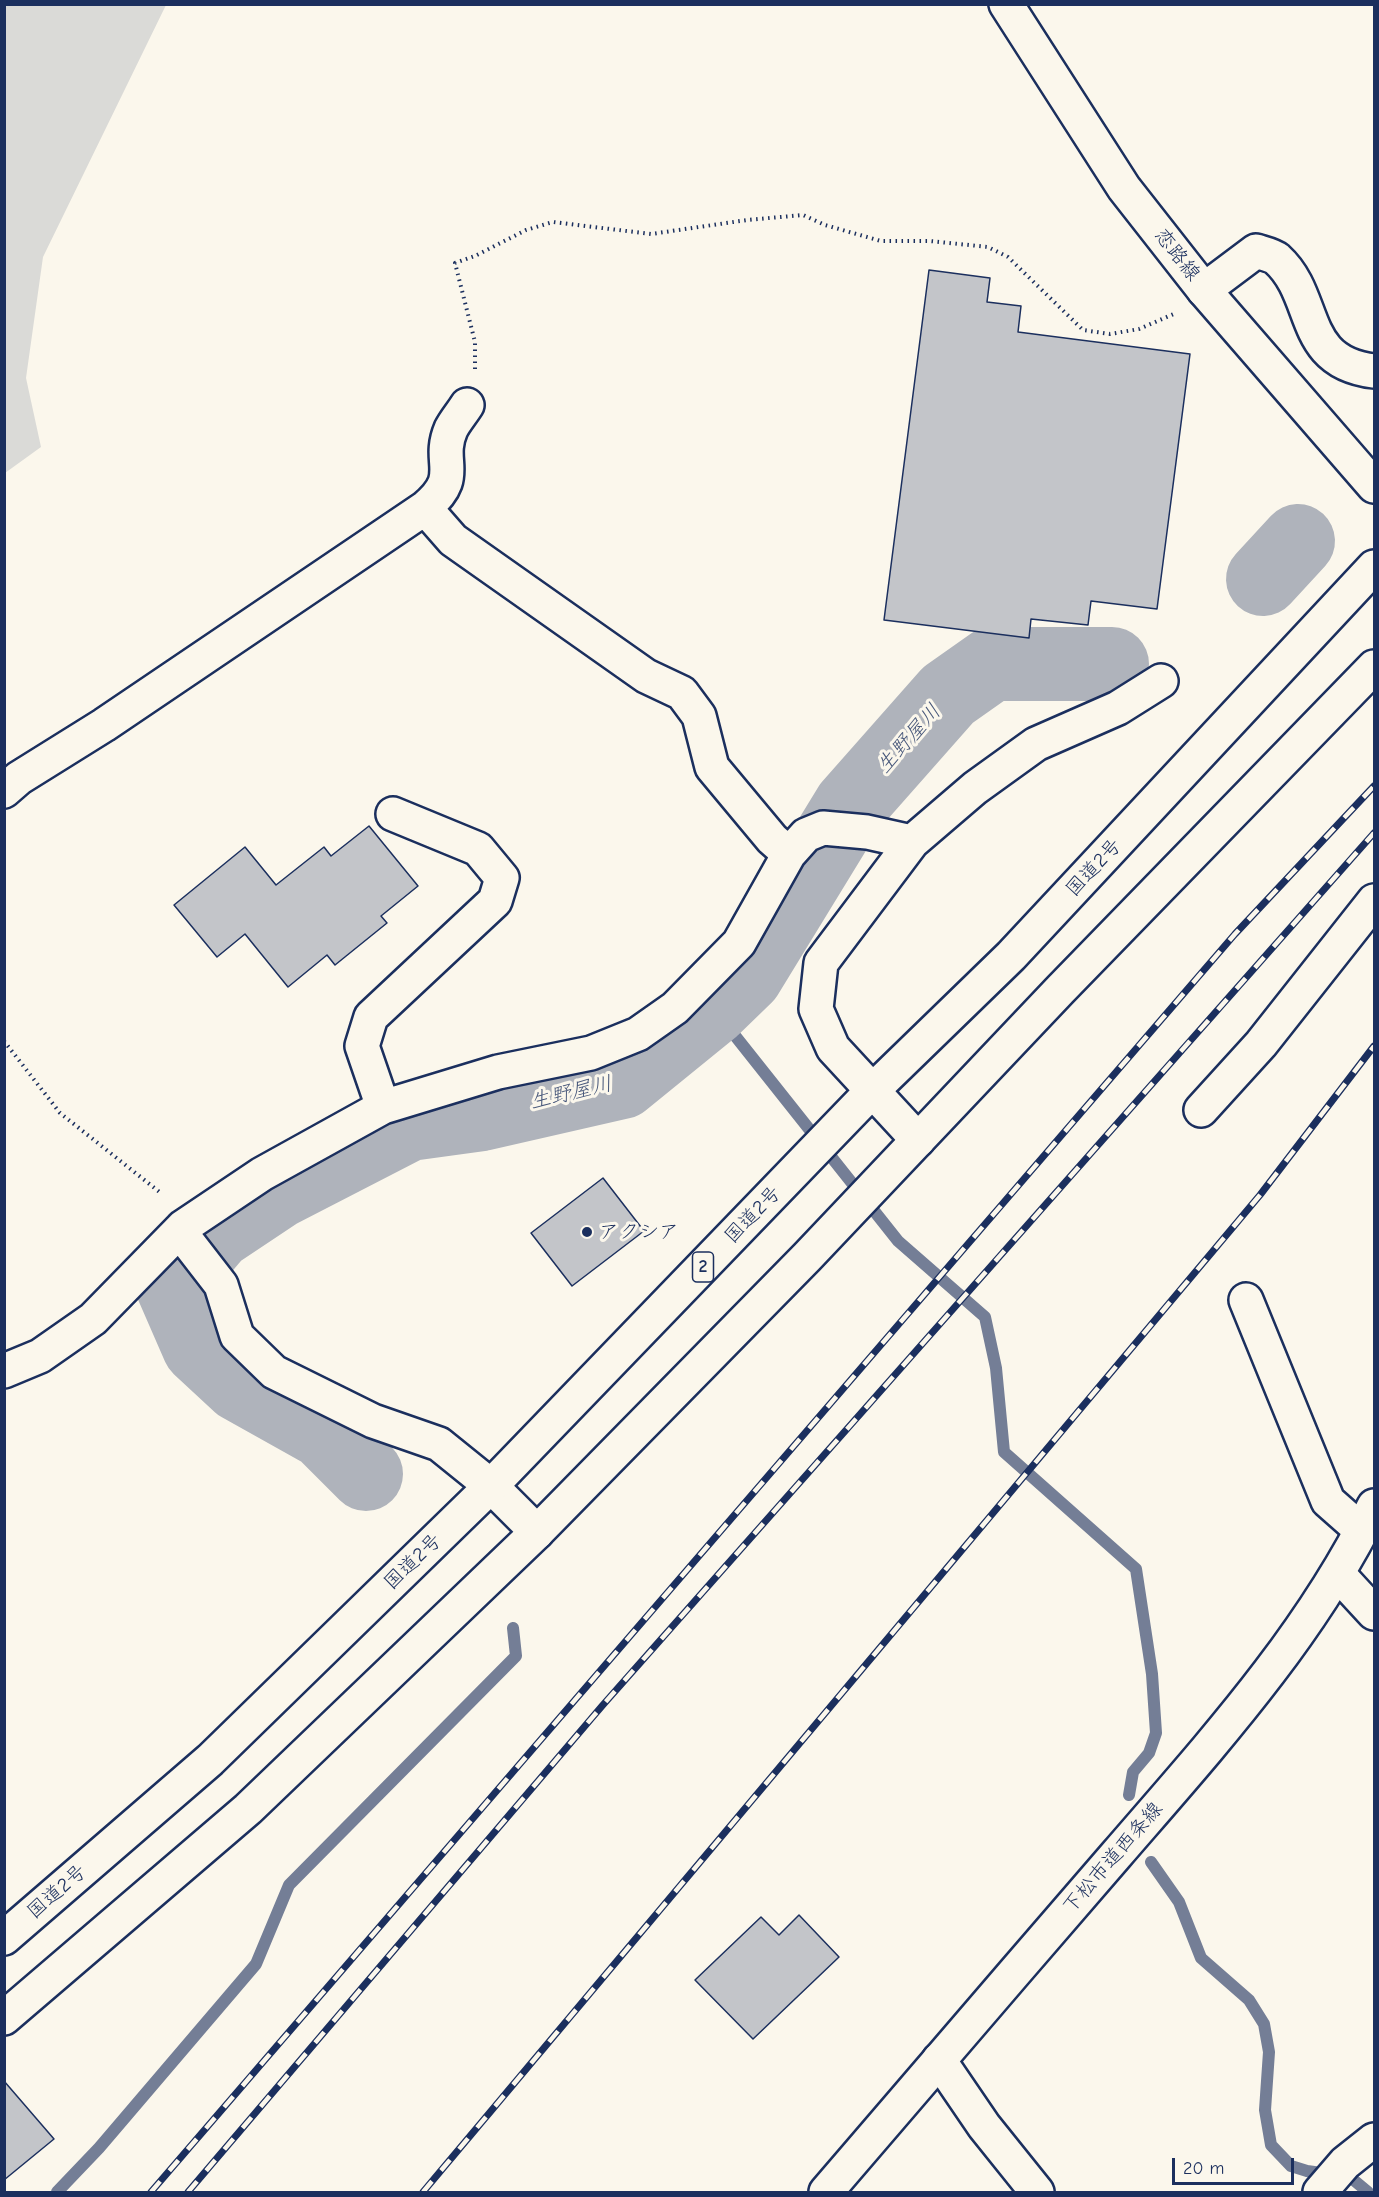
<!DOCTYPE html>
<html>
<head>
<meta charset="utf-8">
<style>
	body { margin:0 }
	#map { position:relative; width:1379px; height:2197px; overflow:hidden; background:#fbf7ec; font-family:"Comic Neue",sans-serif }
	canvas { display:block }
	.frame { position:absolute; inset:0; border:6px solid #1b2f5e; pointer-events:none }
	.scale { position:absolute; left:1172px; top:2158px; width:122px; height:27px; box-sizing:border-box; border:3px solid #1b2f5e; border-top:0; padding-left:8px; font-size:18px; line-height:21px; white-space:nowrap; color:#1b2f5e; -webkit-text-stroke:4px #fbf7ec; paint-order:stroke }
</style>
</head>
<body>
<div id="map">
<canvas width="1379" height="2197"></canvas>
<div class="frame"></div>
<div class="scale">20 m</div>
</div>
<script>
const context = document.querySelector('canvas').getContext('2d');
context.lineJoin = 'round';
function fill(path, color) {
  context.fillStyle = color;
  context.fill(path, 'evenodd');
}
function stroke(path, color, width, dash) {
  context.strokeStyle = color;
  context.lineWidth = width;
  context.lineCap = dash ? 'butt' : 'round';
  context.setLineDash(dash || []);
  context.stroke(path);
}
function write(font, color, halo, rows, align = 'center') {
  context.font = font + ' "Comic Neue","Klee One",sans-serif';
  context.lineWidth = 6;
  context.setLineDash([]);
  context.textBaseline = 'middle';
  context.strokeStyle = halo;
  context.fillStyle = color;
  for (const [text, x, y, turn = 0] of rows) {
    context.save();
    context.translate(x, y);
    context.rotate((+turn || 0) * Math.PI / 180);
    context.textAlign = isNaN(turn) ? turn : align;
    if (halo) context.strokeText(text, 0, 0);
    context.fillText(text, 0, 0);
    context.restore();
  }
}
const green = new Path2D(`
	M5 4 166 5 43 257 26 378 41 447 5 473Z`);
const stream = new Path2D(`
	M713 1008 898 1241 985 1317 996 1368 1004 1452 1136 1569 1152 1674 1156 1733 1149 1753 1133 1772 1129 1795
	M1151 1862 1179 1902 1201 1958 1249 2000 1264 2024 1269 2052 1265 2110 1271 2145 1291 2166 1307 2171 1350 2177 1368 2192
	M57 2192 99 2148 256 1964 289 1885 516 1656 513 1628`);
const river = new Path2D(`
	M1263 579 1298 541
	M366 1474 324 1432 240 1385 199 1347 172 1285 216 1233 279 1191 409 1124 482 1114 622 1082 713 1008 746 976 850 806 948 695 992 664H1112`);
const building = new Path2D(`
	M929 270 990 278 987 302 1021 306 1018 332 1190 354 1157 609 1091 601 1088 625 1031 619 1029 638 884 620Z
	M369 826 418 886 381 916 387 923 335 965 327 955 288 987 245 934 217 957 174 905 245 847 276 885 324 847 331 856Z
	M603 1178 644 1231 572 1286 531 1233Z
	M799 1915 839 1957 753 2039 695 1980 761 1917 779 1935Z
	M4 2081 54 2139 4 2180Z`);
const path = new Path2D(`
	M475 369V342L455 263 475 256 526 230 553 222 651 234 747 220 803 215 825 225 881 241H930L988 247 1008 257 1083 330 1110 334 1139 329 1176 313
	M4 1041 60 1113 162 1194`);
const minor = new Path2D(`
	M1204 290 1256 251C1262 253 1272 255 1277 259 1319 297 1298 362 1374 371
	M425 508 453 540 646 676 682 693 699 716 712 767 772 839 789 854
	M4 791 19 778 104 725 425 508C464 475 436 464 451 429 455 421 462 413 467 405
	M383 1107 362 1046 371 1017 495 901 502 878 478 849 393 814
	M1201 1110 1261 1044 1374 901
	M918 1140 833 1048 816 1009 821 963 912 842 975 788 1036 744 1118 708 1161 681
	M183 1227 187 1241 221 1285 237 1336 274 1372 373 1421 439 1444 491 1486 537 1532
	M1246 1300 1328 1501 1362 1531
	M4 1371 40 1356 93 1319 183 1227 262 1174 383 1107 498 1072 591 1053 638 1034 675 1008 739 943 789 854 806 835 823 828 867 832 912 842
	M1338 1574 1374 1613
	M939 2060 984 2126 1037 2192
	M1320 2192 1345 2163 1374 2140`);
const tertiary = new Path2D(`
	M1006 4 1124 188 1204 290 1374 486
	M826 2192C922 2080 1019 1967 1116 1855 1211 1745 1310 1637 1374 1506`);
const trunk = new Path2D(`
	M4 1938 210 1760 491 1486 871 1092 1011 956 1374 567
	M4 2018 248 1809 537 1532 807 1257 1060 990 1374 667`);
const rail = new Path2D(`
	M151 2192 1235 934 1374 786
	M188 2192 602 1706 1374 833
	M423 2192 1260 1195 1374 1046`);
const markers = [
	[587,1232,6,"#1b2f5e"]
];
const shields = [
	[703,1267,21]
];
const shieldNames = [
	["2",703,1267]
];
const streetNames = [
	["恋路線",1177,255,52],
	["国道2号",1094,868,-47],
	["国道2号",753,1215,-46],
	["国道2号",413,1562,-44],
	["下松市道西条線",1113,1858,-49],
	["国道2号",57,1892,-41]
];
const poiNames = [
	["アクシア",599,1232]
];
const waterNames = [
	["生野屋川",909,739,-48],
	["生野屋川",571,1093,-13]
];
fill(green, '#dadad7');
stroke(stream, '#747e96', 12);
stroke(river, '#afb3bb', 74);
fill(building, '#c3c5c9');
stroke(building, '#1b2f5e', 1.5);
stroke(minor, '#1b2f5e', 38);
stroke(tertiary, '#1b2f5e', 38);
stroke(trunk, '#1b2f5e', 38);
stroke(path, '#1b2f5e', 4, [1.5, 4.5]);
stroke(minor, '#fbf7ec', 33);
stroke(tertiary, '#fbf7ec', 33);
stroke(trunk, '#fbf7ec', 33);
stroke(rail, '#1b2f5e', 7);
stroke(rail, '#fbf7ec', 4.5, [14]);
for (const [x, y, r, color] of markers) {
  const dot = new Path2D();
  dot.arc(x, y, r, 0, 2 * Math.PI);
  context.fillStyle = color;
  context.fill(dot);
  stroke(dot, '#fbf7ec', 2);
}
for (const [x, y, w] of shields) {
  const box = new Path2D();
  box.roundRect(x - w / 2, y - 15, w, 30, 4.5);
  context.fillStyle = '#fbf7ec';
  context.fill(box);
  stroke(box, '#1b2f5e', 1.5);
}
write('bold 18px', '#1b2f5e', null, shieldNames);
write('20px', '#1b2f5e', '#fbf7ec', streetNames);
write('20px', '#1b2f5e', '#fbf7ec', poiNames, 'left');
write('italic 21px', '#47577a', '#fbf7ec', waterNames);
</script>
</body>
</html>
